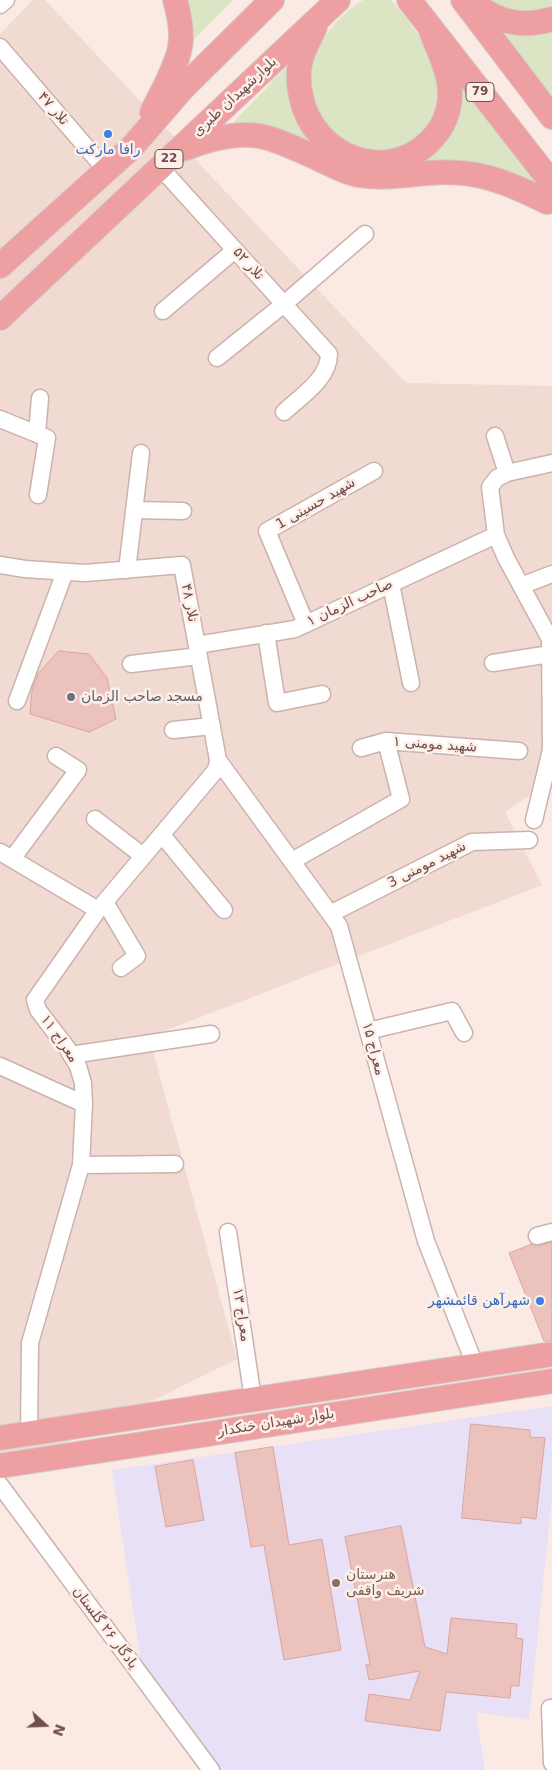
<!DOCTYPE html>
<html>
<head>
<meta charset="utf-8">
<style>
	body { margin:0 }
	#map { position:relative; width:552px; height:1770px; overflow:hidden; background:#faeae3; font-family:"DejaVu Sans",sans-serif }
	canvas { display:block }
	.north { position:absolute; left:20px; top:1700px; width:50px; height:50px; -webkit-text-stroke:4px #fdefe8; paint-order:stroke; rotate:110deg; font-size:14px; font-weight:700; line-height:20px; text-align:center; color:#6f4d4b }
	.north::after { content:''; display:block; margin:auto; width:18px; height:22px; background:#6f4d4b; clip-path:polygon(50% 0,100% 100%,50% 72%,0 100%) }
</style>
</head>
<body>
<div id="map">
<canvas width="552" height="1770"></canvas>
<div class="north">N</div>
</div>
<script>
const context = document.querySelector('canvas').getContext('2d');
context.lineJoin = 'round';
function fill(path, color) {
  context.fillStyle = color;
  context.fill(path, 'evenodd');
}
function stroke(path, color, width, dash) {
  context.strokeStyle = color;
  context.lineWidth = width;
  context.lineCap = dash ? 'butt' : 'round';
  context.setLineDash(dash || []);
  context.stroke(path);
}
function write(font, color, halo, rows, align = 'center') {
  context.font = font + ' "DejaVu Sans",Vazirmatn,sans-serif';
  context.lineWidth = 5;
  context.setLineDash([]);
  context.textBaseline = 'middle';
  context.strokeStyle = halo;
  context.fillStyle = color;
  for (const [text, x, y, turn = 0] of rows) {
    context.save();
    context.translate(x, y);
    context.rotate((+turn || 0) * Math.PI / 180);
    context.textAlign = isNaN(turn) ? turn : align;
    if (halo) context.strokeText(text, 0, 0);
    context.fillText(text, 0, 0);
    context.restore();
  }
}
const residential = new Path2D(`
	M33 0H45L406 383 552 386V780L505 812 542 885 149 1037 237 1359 0 1476V34Z`);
const education = new Path2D(`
	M552 1406V1497L529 1720 476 1712 485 1770H219L142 1669 112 1470Z`);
const green = new Path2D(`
	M184 0H233L186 48Z
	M363 0H391C409 20 439 58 441 85 442 96 438 108 433 118 431 122 429 128 426 131 423 135 417 137 413 140 385 159 343 153 322 123 318 118 312 95 311 87 310 83 311 77 311 72 314 44 339 14 363 0Z
	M487 0H552V8C529 15 509 11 487 0Z
	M490 23 552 26V104Z
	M292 61 321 147 228 128Z
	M458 76 543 185 495 169 409 166C446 135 467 129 458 76Z`);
const building = new Path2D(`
	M59 651 89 654 107 678 116 719 89 732 30 714 32 690 38 674Z
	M552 1242V1341H544L509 1253 532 1244 539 1246Z
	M471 1424 530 1430V1437L545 1438 536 1519 521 1517V1524L462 1518Z
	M273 1447 289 1545 322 1539 341 1650 284 1660 264 1545 251 1547 235 1453Z
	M193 1460 204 1520 166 1527 155 1467Z
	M401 1526 425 1647 447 1654 451 1618 517 1624 516 1638 523 1639 519 1686H511L510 1698 446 1692 440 1731 365 1721 369 1694 410 1700 420 1671 369 1680 366 1665 370 1664 345 1537Z`);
const minor = new Path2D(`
	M0 5 6 0
	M0 47 106 170
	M160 167 329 354C329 379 301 396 284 412
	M163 311 235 250
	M217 358 284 304 365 234
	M0 419 47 438 38 495
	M37 434 40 398
	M495 436 507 473
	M134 510 183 511
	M0 565 25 569 85 573 182 565 218 760 216 770 98 910 35 1000 38 1010 67 1048 78 1066 83 1083 84 1104 81 1165 30 1343 29 1434
	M127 570 141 453
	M391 584 411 683
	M521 586 552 574
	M306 624 267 531 374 471
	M266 633 277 703 322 694
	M197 645 295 629 496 535
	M493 663 550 654
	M131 664 199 656
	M17 701 65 572
	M173 730 212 726
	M361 748 386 741
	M218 760 339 926 426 1241 475 1365
	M95 819 143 856
	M534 820 551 750 550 639 506 558 496 535 490 487 497 478 507 473 552 463
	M162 835 224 910
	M0 852 98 910
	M12 859 78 770 56 756
	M292 861 401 799 386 741 519 751
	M105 902 137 956 121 968
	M330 914 472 842 529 840
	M368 1031 452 1011 464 1033
	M71 1055 211 1034
	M0 1066 84 1104
	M81 1165 175 1164
	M228 1232 253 1399
	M537 1236 552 1232
	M0 1485 211 1770
	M552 1708H550L552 1763`);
const highway = new Path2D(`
	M409 0 552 183
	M463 0 552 117
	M469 0C495 21 520 29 552 19
	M315 27C311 36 306 45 302 55 298 68 298 83 301 96 312 155 385 186 430 141 443 128 450 112 450 93 450 72 437 48 430 28
	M152 112C161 94 177 66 180 47 183 31 179 14 175 0
	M186 148C210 139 243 130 268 138 285 143 301 151 317 158 330 164 345 173 359 175 382 179 405 175 428 173 475 169 506 181 547 202L552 199
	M0 266 132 147 183 88 272 0
	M0 318 338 0
	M0 1438 552 1354
	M0 1466 552 1381`);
const markers = [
	[108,134,5,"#3f7fe0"],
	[71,697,5,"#6b7280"],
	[540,1301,5,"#3f7fe0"],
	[336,1583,5,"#8d6e63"]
];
const shields = [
	[480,92,28],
	[169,159,28]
];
const shieldNames = [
	["79",480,92],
	["22",169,159]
];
const streetNames = [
	["بلوارشهیدان طبری",235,97,-43],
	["تلار ۴۷",53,109,49],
	["تلار ۵۲",248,264,48],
	["شهید حسینی 1",316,504,-30],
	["تلار ۴۸",189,603,79],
	["صاحب الزمان ۱",350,603,-25],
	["شهید مومنی ۱",435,745,4],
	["شهید مومنی 3",427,865,-27],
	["معراج ۱۱",59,1039,55],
	["معراج ۱۵",373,1049,75],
	["معراج ۱۳",241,1315,81],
	["بلوار شهیدان خنکدار",276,1423,-9],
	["یادگار ۲۶ گلستان",105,1628,53]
];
const shopNames = [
	["رافا مارکت",108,150],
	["شهرآهن قائمشهر",530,1301,"right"]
];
const worshipNames = [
	["مسجد صاحب الزمان",81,697]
];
const educationNames = [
	["هنرستان",346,1575],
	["شریف واقفی",346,1591]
];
fill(residential, '#f0dad2');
fill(education, '#e7e0f6');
fill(green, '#dbe5c3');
fill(building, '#ecc2bd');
stroke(building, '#dda49f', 1);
stroke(minor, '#ccb2ad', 19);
stroke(highway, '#d4cac9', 26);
stroke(minor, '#fff', 16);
stroke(highway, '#ee9fa2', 24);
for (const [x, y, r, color] of markers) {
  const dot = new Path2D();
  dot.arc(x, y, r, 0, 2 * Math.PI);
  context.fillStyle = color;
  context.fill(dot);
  stroke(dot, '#fdefe8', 2);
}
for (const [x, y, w] of shields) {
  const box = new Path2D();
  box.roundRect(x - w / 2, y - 9.5, w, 19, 4);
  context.fillStyle = '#fdefe8';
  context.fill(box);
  stroke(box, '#6f4d4b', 1);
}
write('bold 12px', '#6f4d4b', null, shieldNames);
write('14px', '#6f4d4b', '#fdefe8', streetNames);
write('14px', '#366cbe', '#fdefe8', shopNames);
write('14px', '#5b616d', '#fdefe8', worshipNames, 'left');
write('14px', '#785e54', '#fdefe8', educationNames, 'left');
</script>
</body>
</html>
